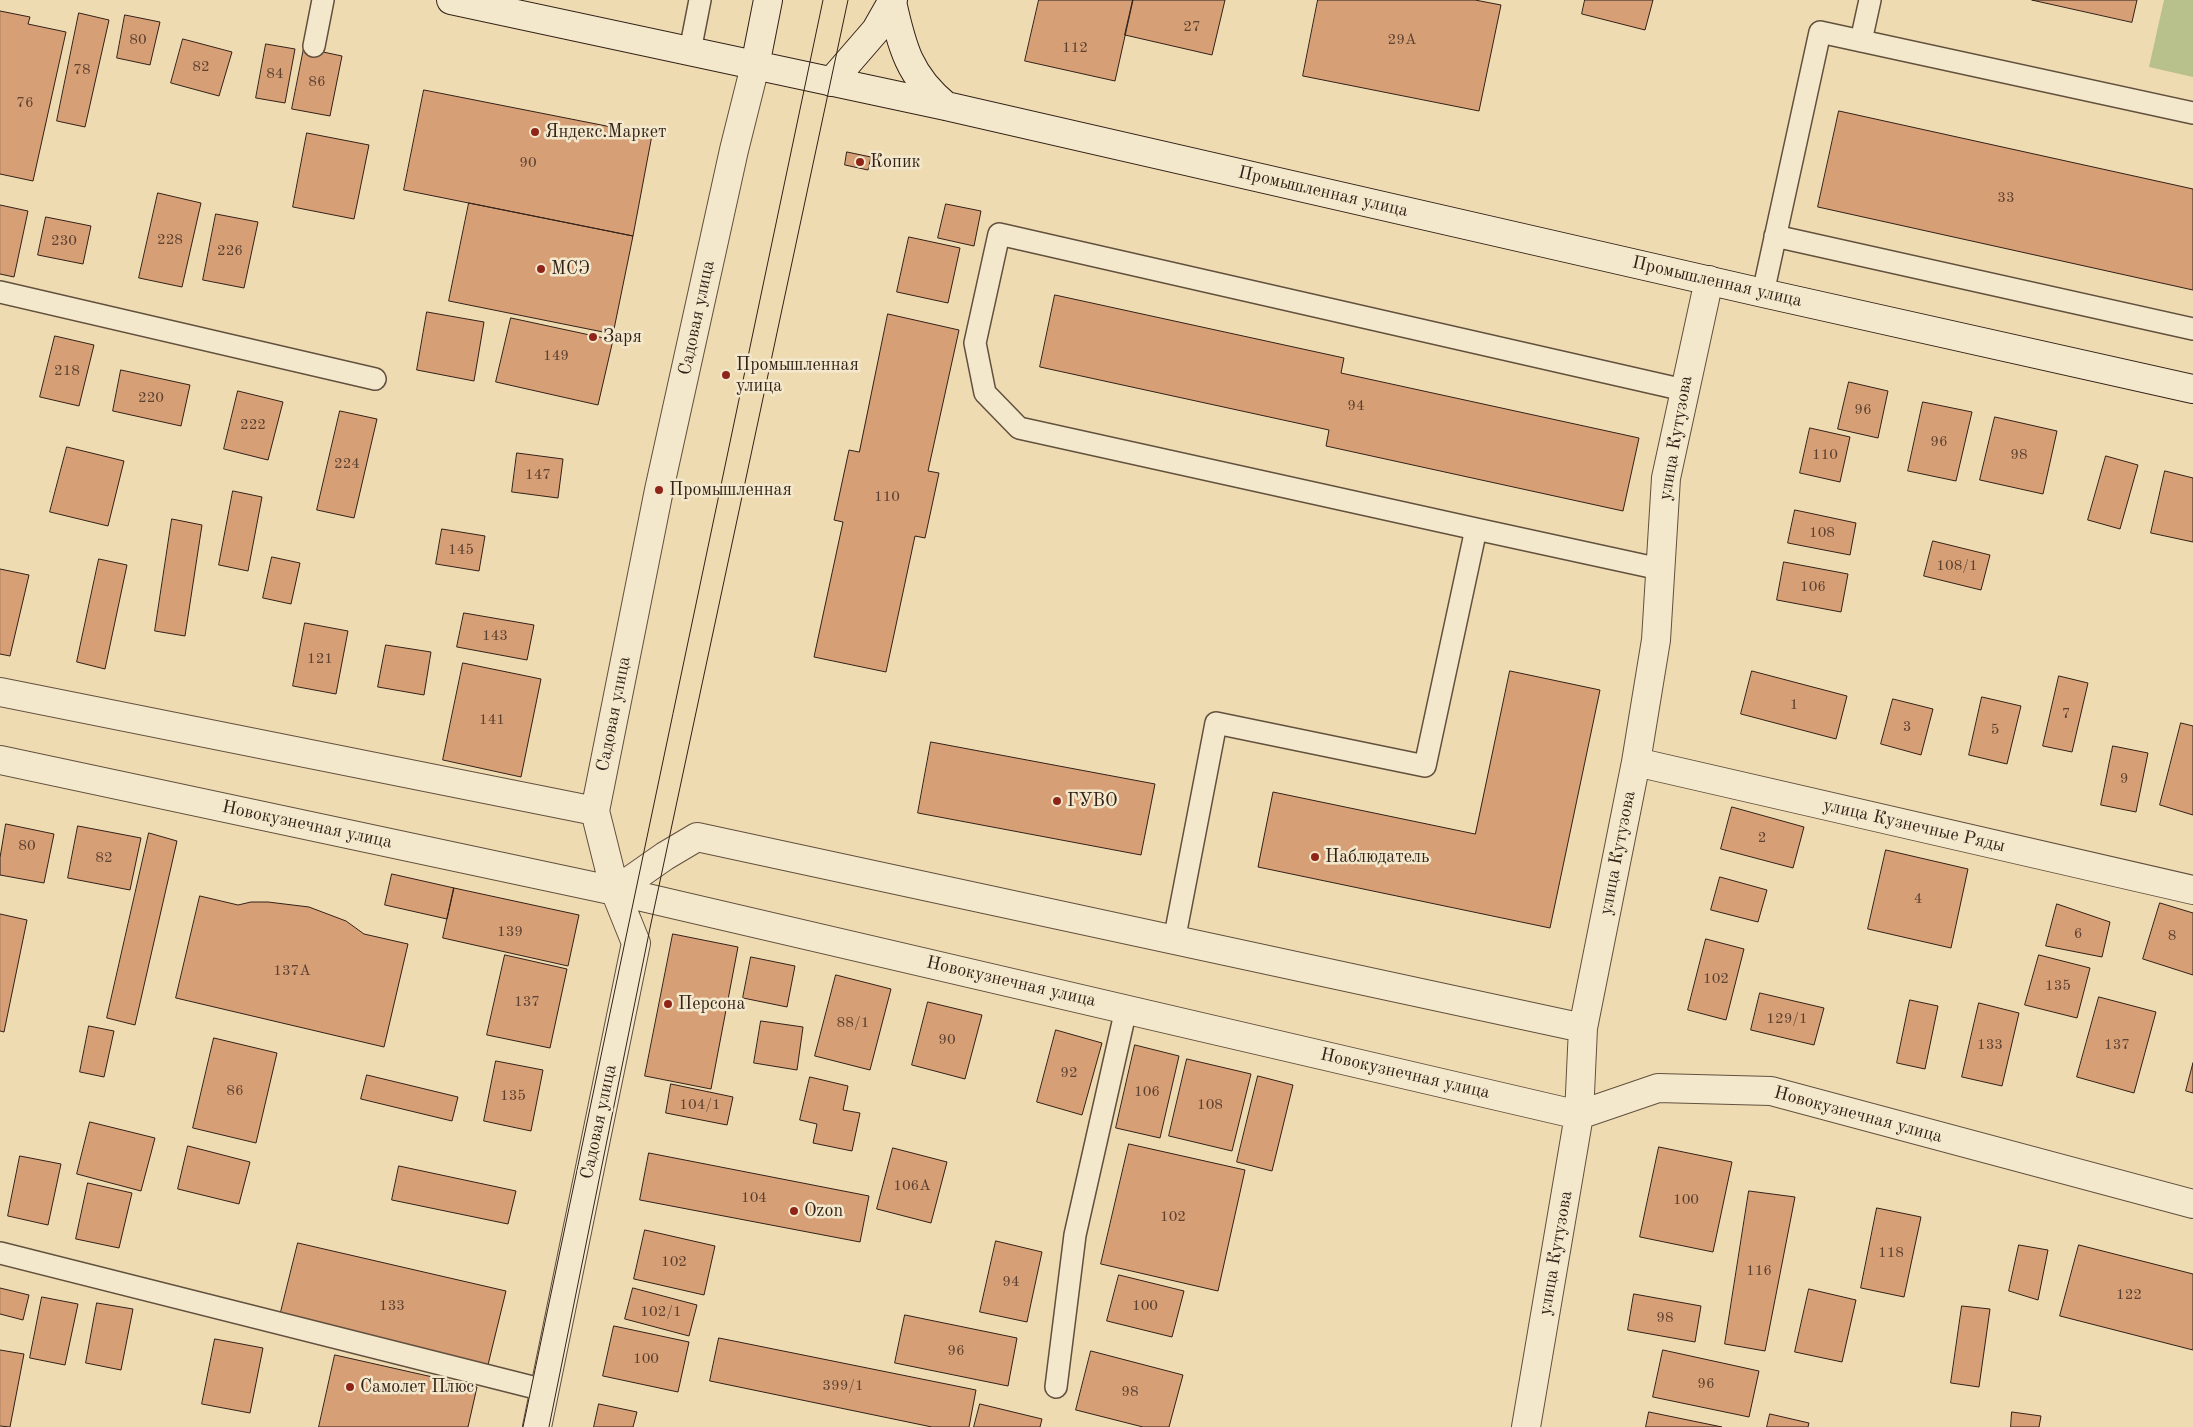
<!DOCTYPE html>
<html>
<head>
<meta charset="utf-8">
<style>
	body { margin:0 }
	canvas { display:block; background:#eedbb1 }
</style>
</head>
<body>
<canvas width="2193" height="1427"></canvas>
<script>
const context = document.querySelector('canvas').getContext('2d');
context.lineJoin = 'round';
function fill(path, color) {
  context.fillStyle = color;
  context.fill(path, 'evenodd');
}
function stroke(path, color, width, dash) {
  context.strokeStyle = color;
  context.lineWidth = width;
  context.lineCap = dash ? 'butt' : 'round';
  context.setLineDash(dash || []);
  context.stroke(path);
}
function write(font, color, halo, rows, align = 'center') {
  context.font = font + ' "Old Standard TT",serif';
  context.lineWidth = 5;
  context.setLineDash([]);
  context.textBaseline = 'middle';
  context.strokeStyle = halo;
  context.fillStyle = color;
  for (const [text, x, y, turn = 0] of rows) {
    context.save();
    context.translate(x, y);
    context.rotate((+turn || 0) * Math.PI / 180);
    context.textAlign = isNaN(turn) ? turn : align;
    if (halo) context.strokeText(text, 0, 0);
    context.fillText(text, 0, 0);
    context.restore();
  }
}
const green = new Path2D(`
	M2164 0H2193V77L2149 67Z`);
const building = new Path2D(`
	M1039 0H1133L1115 81 1025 61Z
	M1133 0H1225L1212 55 1125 35Z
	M1318 0H1475L1501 5 1479 111 1303 76Z
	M1585 0H1653L1645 30 1582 14Z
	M2032 0H2137L2132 22Z
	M0 11 30 17 28 24 66 32 33 181 0 174Z
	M79 13 109 20 85 127 57 121Z
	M125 15 160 22 150 65 117 58Z
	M183 39 232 52 219 96 171 83Z
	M266 44 295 49 285 103 256 98Z
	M304 48 342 56 330 116 292 109Z
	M424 90 652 135 633 236 404 190Z
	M1839 111 2193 189V290L1818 207Z
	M307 133 369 145 354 219 293 207Z
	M847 152 871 157 868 170 845 165Z
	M158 193 201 203 182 287 139 278Z
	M469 203 633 236 613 334 449 301Z
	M946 204 981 211 974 246 938 238Z
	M0 205 28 211 14 277 0 274Z
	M216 214 258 222 244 288 203 280Z
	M46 217 91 226 83 264 38 255Z
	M909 237 960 248 948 303 897 292Z
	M1055 295 1344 358 1341 373 1639 438 1623 511 1326 446 1329 430 1040 367Z
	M427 312 484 322 474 381 417 370Z
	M888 314 959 330 928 471 939 473 925 538 915 536 886 672 814 657 843 522 834 520 849 450 859 452Z
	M511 318 613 340 598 405 496 382Z
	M55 336 94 345 79 406 40 397Z
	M121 370 190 385 181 426 113 411Z
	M1849 382 1888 391 1878 438 1838 429Z
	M238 391 283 402 268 460 224 449Z
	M1923 402 1972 412 1956 481 1908 471Z
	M340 411 377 419 354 518 317 510Z
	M1995 417 2057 431 2043 494 1980 480Z
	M1810 428 1850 437 1840 482 1800 473Z
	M67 447 124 461 108 526 50 512Z
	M517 453 563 459 558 498 512 492Z
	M2106 456 2138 465 2120 529 2088 520Z
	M2165 471 2193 478V542L2151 533Z
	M233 491 262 497 248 571 219 565Z
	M1795 510 1856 523 1850 555 1788 543Z
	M172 519 202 525 185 636 155 631Z
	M442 529 485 536 479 571 436 564Z
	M1933 541 1990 555 1981 590 1924 576Z
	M272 557 300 563 291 604 263 598Z
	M99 559 127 565 105 669 77 662Z
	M1784 562 1848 574 1841 612 1777 600Z
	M0 569 29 575 10 656 0 654Z
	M464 613 534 625 527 660 457 647Z
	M305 623 348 631 336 694 293 686Z
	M386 645 431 652 424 695 378 687Z
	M463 663 541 679 521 777 443 760Z
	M1510 671 1600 690 1550 928 1258 867 1273 792 1475 834Z
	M1752 671 1847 696 1836 739 1741 714Z
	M2059 676 2088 683 2072 752 2043 746Z
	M1982 697 2021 706 2007 764 1969 755Z
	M1893 699 1933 709 1921 755 1881 744Z
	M2181 723 2193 726V815L2160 805Z
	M931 742 1155 784 1141 855 918 813Z
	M2113 746 2148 753 2136 812 2101 805Z
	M1732 807 1804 827 1793 868 1721 849Z
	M6 824 54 834 44 883 0 875V858Z
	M78 826 141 838 130 890 68 878Z
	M149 833 177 841 135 1025 107 1018Z
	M1886 850 1968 869 1951 948 1868 929Z
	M392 874 454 888 447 919 385 905Z
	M1720 877 1767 890 1758 922 1711 910Z
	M454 888 579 915 568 966 443 938Z
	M200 896 238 905 251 902H268L309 907 346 921 364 934 408 944 384 1047 176 998Z
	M2160 903 2193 913V975L2143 959Z
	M2057 904 2110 922 2102 957 2046 946Z
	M0 914 27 920 4 1032 0 1031Z
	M673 934 738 947 711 1089 645 1076Z
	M1706 939 1744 949 1726 1020 1688 1010Z
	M505 955 567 969 550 1048 487 1035Z
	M2039 955 2090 968 2077 1018 2025 1005Z
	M751 957 795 966 787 1007 743 998Z
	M836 975 891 989 870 1070 815 1056Z
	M1760 993 1824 1008 1814 1045 1751 1030Z
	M2099 997 2156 1012 2134 1093 2077 1077Z
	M1910 1000 1938 1006 1925 1069 1897 1063Z
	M928 1002 982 1015 965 1079 912 1065Z
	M1979 1003 2019 1013 2002 1086 1962 1077Z
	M761 1021 803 1027 797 1070 754 1063Z
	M89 1026 114 1031 104 1077 80 1072Z
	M1056 1030 1102 1043 1082 1115 1037 1102Z
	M214 1038 277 1053 256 1143 193 1128Z
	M1135 1045 1179 1056 1160 1138 1116 1128Z
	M1187 1059 1251 1074 1232 1151 1169 1136Z
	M496 1061 543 1070 531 1131 484 1121Z
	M2193 1063V1093L2186 1091Z
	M367 1075 458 1097 452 1121 361 1099Z
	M1258 1076 1293 1085 1272 1171 1237 1162Z
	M810 1077 848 1086 843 1110 860 1113 852 1151 813 1143 817 1124 800 1120Z
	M671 1084 733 1097 727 1125 666 1113Z
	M90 1122 155 1138 141 1191 77 1174Z
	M1129 1144 1245 1170 1218 1291 1101 1264Z
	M188 1146 250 1162 239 1204 178 1189Z
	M1659 1147 1732 1162 1713 1252 1640 1237Z
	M893 1148 947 1162 931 1223 877 1209Z
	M649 1153 869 1196 860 1242 640 1200Z
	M20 1156 61 1164 48 1225 8 1216Z
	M399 1166 516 1191 508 1224 392 1200Z
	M88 1183 132 1193 119 1248 76 1239Z
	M1749 1191 1795 1197 1765 1351 1725 1344Z
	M1877 1208 1921 1217 1904 1297 1861 1288Z
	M645 1230 715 1246 704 1295 634 1279Z
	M996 1241 1042 1252 1027 1322 980 1312Z
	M298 1243 506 1291 487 1369 279 1320Z
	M2019 1245 2048 1250 2038 1300 2009 1291Z
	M2079 1245 2193 1274V1350L2060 1316Z
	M1119 1275 1184 1291 1172 1337 1107 1321Z
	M0 1288 29 1295 23 1320 0 1314Z
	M633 1288 697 1305 689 1336 625 1319Z
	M1809 1289 1856 1300 1842 1362 1795 1352Z
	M1634 1294 1701 1306 1695 1342 1628 1330Z
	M42 1297 78 1304 65 1365 30 1358Z
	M97 1303 133 1309 121 1370 86 1363Z
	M1962 1306 1990 1309 1979 1387 1951 1383Z
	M905 1315 1017 1338 1008 1386 895 1363Z
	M614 1326 689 1342 678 1392 603 1376Z
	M719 1338 976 1390 969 1427H932L710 1381Z
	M215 1339 263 1348 250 1413 202 1404Z
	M0 1350 24 1354 10 1427 0 1426Z
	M1663 1350 1759 1371 1749 1417 1653 1397Z
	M1091 1351 1183 1375 1169 1427H1143L1076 1410Z
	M335 1355 477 1387 468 1427H319Z
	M599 1404 637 1412 633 1427H594Z
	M980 1404 1042 1419 1040 1427H974Z
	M1649 1412 1722 1427H1646Z
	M2012 1412 2041 1416 2039 1427H2011Z
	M1770 1414 1809 1423 1808 1427H1767Z`);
const service = new Path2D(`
	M1861 41 1870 0
	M314 46 323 0
	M690 51 700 0
	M1775 236 2193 329
	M0 292 375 379
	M1763 293 1820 32 2193 113
	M1476 529 1019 428 985 393 975 343 999 234 1684 390
	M1174 941 1216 723 1425 766 1476 529 1660 569
	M0 1253 544 1390
	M1056 1387 1075 1235 1126 1009`);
const minor = new Path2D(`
	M0 692 595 811
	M0 760 634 895 1579 1115 1658 1088 1771 1091 2193 1204
	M1636 762 2193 890
	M615 891 665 856 697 837 1583 1028
	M537 1427 636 943 615 891 595 811 659 490 734 150 755 66
	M1526 1427 1579 1115 1583 1028 1636 762 1656 640 1666 478 1709 280`);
const secondary = new Path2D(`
	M451 0 946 106 1763 293 2193 389
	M892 2C902 47 909 76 946 106
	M755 66 768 0
	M831 82 876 30 893 0`);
const tram = new Path2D(`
	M523 1427 823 0
	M549 1427 650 928 848 0`);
const markers = [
	[535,132,5,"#8f2418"],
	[860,162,5,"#8f2418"],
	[541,269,5,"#8f2418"],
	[593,337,5,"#8f2418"],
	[726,375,5,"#8f2418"],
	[659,490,5,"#8f2418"],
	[1057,801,5,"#8f2418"],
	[1315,857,5,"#8f2418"],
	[668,1004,5,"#8f2418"],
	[794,1211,5,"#8f2418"],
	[350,1387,5,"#8f2418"]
];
const numberNames = [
	["27",1192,27],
	["80",138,40],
	["29А",1402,40],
	["112",1075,48],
	["82",201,67],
	["78",82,70],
	["84",275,74],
	["86",317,82],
	["76",25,103],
	["90",528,163],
	["33",2006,198],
	["228",170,240],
	["230",64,241],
	["226",230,251],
	["149",556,356],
	["218",67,371],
	["220",151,398],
	["94",1356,406],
	["96",1863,410],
	["222",253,425],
	["96",1939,442],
	["110",1825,455],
	["98",2019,455],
	["224",347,464],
	["147",538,475],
	["110",887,497],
	["108",1822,533],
	["145",461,550],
	["108/1",1957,566],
	["106",1813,587],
	["143",495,636],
	["121",320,659],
	["1",1794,705],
	["7",2066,714],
	["141",492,720],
	["3",1907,727],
	["5",1995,730],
	["9",2124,779],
	["2",1762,838],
	["80",27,846],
	["82",104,858],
	["4",1918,899],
	["139",510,932],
	["6",2078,934],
	["8",2172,936],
	["137А",292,971],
	["102",1716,979],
	["135",2058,986],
	["137",527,1002],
	["129/1",1787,1019],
	["88/1",853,1023],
	["90",947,1040],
	["133",1990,1045],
	["137",2117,1045],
	["92",1069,1073],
	["86",235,1091],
	["106",1147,1092],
	["135",513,1096],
	["104/1",700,1105],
	["108",1210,1105],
	["106А",912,1186],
	["104",754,1198],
	["100",1686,1200],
	["102",1173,1217],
	["118",1891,1253],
	["102",674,1262],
	["116",1759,1271],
	["94",1011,1282],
	["122",2129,1295],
	["133",392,1306],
	["100",1145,1306],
	["102/1",661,1312],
	["98",1665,1318],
	["96",956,1351],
	["100",646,1359],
	["96",1706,1384],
	["399/1",843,1386],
	["98",1130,1392]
];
const poiNames = [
	["Яндекс.Маркет",545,132],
	["Копик",870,162],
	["МСЭ",551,269],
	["Заря",603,337],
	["Промышленная",736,365],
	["улица",736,386],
	["Промышленная",669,490],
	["ГУВО",1067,801],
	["Наблюдатель",1325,857],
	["Персона",678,1004],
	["Ozon",804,1211],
	["Самолет Плюс",360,1387]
];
const streetNames = [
	["Промышленная улица",1323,192,13],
	["Промышленная улица",1717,282,13],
	["Садовая улица",697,318,-78],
	["улица Кутузова",1676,438,-80],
	["Садовая улица",614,714,-79],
	["Новокузнечная улица",307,825,12],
	["улица Кузнечные Ряды",1914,826,13],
	["улица Кутузова",1618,853,-79],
	["Новокузнечная улица",1011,982,13],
	["Новокузнечная улица",1405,1074,13],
	["Новокузнечная улица",1858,1115,15],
	["Садовая улица",599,1122,-78],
	["улица Кутузова",1556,1253,-80]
];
fill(green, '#b8c08c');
fill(building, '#d69f76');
stroke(building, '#332118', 1);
stroke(service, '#62503e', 24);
stroke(minor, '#62503e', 30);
stroke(secondary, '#332118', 30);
stroke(service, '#f4e8cc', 21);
stroke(minor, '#f4e8cc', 28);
stroke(secondary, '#f4e8cc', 28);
stroke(tram, '#332118', 1);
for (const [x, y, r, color] of markers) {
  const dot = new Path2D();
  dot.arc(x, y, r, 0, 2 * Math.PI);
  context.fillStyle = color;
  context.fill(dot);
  stroke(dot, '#f4e8cc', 2);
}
write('15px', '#5c4030', null, numberNames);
write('18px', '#332118', '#f4e8cc', poiNames, 'left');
write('18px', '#332118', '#f4e8cc', streetNames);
</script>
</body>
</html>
